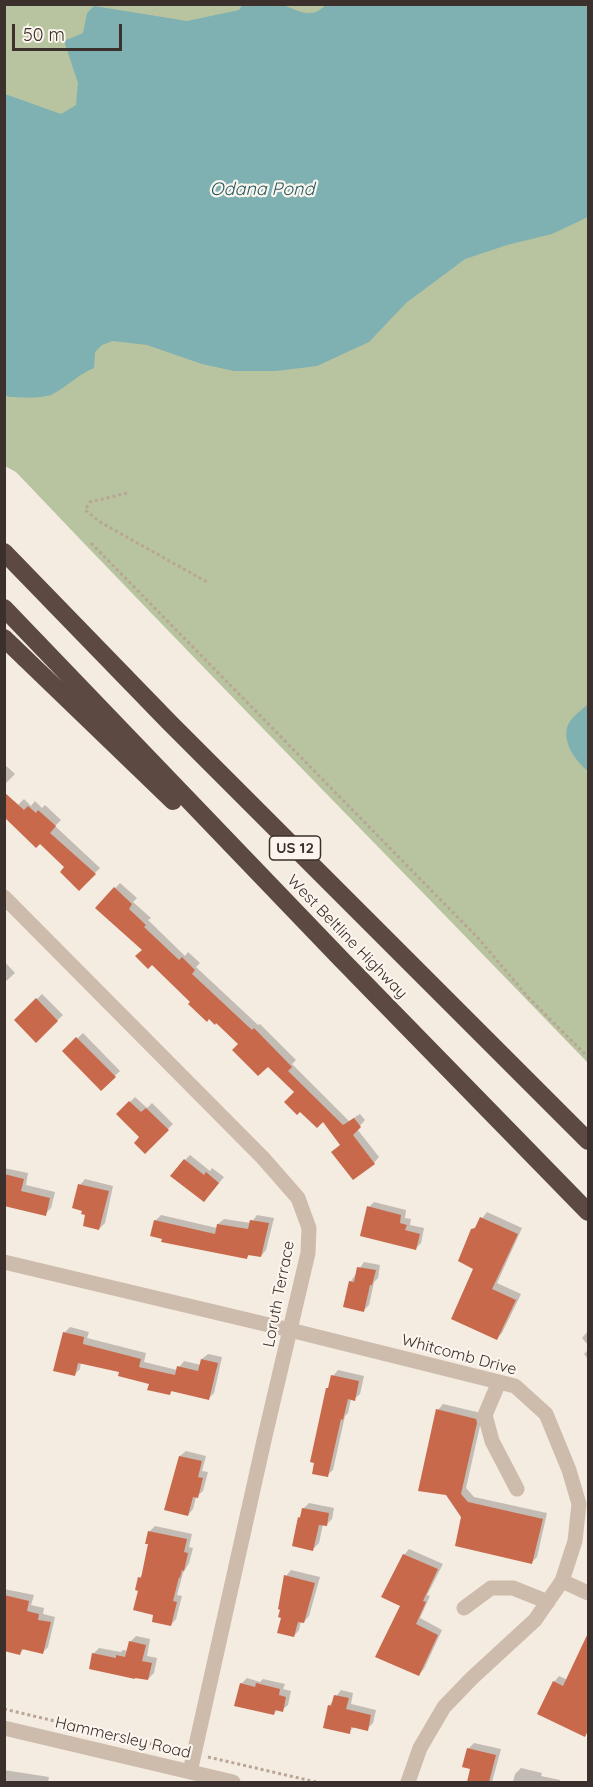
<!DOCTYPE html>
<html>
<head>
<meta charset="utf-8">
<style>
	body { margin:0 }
	#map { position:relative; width:593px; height:1787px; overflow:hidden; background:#f4ebe1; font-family:Quicksand,sans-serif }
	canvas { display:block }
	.frame { position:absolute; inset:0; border:6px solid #3b302b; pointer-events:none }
	.scale { position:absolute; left:12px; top:24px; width:110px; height:27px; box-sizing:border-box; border:3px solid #3b302b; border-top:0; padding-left:8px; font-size:18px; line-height:21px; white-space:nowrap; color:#3b302b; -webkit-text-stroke:4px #fbf5ee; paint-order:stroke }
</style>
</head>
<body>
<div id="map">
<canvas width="593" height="1787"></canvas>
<div class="frame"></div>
<div class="scale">50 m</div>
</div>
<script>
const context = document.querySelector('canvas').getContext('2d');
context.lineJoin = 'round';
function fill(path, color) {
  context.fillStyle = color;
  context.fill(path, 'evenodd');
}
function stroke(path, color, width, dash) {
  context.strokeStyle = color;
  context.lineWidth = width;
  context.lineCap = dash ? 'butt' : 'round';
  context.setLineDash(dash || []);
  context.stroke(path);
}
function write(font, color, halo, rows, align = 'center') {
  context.font = font + ' Quicksand,sans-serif';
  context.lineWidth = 4.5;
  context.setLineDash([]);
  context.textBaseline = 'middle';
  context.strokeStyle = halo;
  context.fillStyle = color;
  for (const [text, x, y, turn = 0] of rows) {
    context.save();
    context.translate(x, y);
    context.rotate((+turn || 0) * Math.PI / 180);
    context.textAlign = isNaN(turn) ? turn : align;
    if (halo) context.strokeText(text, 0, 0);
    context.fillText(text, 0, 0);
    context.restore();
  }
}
const green = new Path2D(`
	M5 5H588V1063C398 866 205 671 16 472L5 466Z`);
const water = new Path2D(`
	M243 4C254 4 266 3 277 4 297 7 308 23 327 4H583L588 8V217L552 234 507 245 465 259 406 303 369 342 317 366 276 371H234L202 364 147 345 113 341 102 345 95 352 94 368C77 375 68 386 53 394 43 399 15 398 5 396V94L61 114 76 105 78 83 64 41 83 33 87 13 94 6 187 21 239 10Z
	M588 704V771C576 762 561 741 568 725 571 717 582 710 588 704Z`);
const shadow = new Path2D(`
	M4 764 15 774 4 785Z
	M24 799 31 806 35 801 42 808 45 805 61 820 55 826 100 868 79 889 66 867 40 842 6 817Z
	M120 883 137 898 133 902 151 918 148 920 185 956 188 952 200 963 196 967 258 1025 260 1024 296 1060 292 1064 349 1121 360 1114 365 1120 357 1129 379 1157 374 1163 342 1144 323 1120 268 1065 240 1044 192 1002 144 950 97 908Z
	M4 961 15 973 4 983Z
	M42 994 63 1015 36 1041 16 1020Z
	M83 1033 120 1071 101 1089 64 1051Z
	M135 1097 147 1108 152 1103 173 1124 145 1152 141 1137 118 1114Z
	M190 1155 210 1171 212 1168 224 1177 209 1195 185 1160Z
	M4 1168 28 1173 26 1185 55 1192 51 1208 45 1214 4 1204Z
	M85 1179 113 1186 105 1223 99 1229 87 1214 80 1185Z
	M374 1202 406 1210 405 1218 411 1219 410 1225 424 1228 421 1243 415 1249 369 1207Z
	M487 1212 522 1228 497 1283 521 1294 502 1333 497 1338 475 1269 473 1230Z
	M161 1215 217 1228 218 1224 224 1219 251 1223 257 1215 274 1218 266 1250 261 1256 250 1254 246 1258 163 1237 155 1221Z
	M364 1262 380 1265 378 1278 374 1282 369 1305 364 1310 351 1281Z
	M70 1327 89 1332 87 1338 146 1353 144 1362 177 1370 184 1361 201 1365 202 1359 208 1354 222 1357 214 1393 209 1398 173 1390 170 1393 151 1382 121 1371 81 1362 80 1369 74 1375 64 1333Z
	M588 1331V1345L582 1338Z
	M588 1350V1359L584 1354Z
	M338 1370 364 1376 360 1394 354 1399H351L348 1413 345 1416 333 1470 327 1475 330 1386 333 1376Z
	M443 1404 481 1413 482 1417 466 1488 474 1497 547 1513 537 1557 532 1562 462 1516 438 1410Z
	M186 1451 206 1456 202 1471 208 1472 203 1491 196 1497 193 1509 188 1515 180 1456Z
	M309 1503 334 1508 332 1519 326 1525 323 1524 319 1543 313 1549 299 1518 304 1508Z
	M155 1526 192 1534 189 1547 193 1548 189 1563 183 1573 177 1595 182 1596 176 1619 171 1625 155 1614 140 1590 139 1578 144 1573 150 1543 149 1532Z
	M409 1549 443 1564 427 1595 430 1596 420 1618 442 1630 424 1669 419 1674 402 1606 404 1555Z
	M291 1570 320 1577 309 1616 304 1622 301 1621 299 1630 294 1636 283 1617 286 1576Z
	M4 1589 34 1595 31 1605 44 1608 43 1614 55 1617 48 1647 43 1652 25 1648 20 1653 4 1650Z
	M136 1636 150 1639 147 1656 157 1658 154 1673 148 1679 91 1668 94 1653 99 1648 121 1652 123 1650 128 1651 130 1642Z
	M588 1636V1732L585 1735 554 1682 559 1676 568 1680Z
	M247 1678 260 1682 263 1679 285 1684 283 1689 291 1691 288 1705 282 1710 278 1709 274 1714 241 1684Z
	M341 1690 353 1693 351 1704 376 1710 373 1723 367 1729 355 1726 349 1732 329 1706Z
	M474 1743 501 1749 492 1782H469L472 1768 468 1749Z
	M521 1768 542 1773 541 1776 560 1780V1782H513L515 1774Z
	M4 1770 49 1777 48 1782H4Z`);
const building = new Path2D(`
	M4 792 24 810 28 806 36 813 38 810 56 826 50 833 96 874 79 891 60 872 64 867 40 844 36 848 4 817Z
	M114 887 132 904 129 909 146 925 144 927 179 960 182 957 195 970 192 974 252 1030 254 1028 292 1067 288 1071 343 1125 354 1118 361 1127 353 1135 375 1164 353 1180 331 1152 340 1145 323 1122 317 1128 300 1112 297 1115 284 1102 294 1092 268 1067 258 1076 232 1050 238 1044 216 1023 215 1025 209 1019 207 1022 188 1004 190 1002 152 965 148 969 135 956 142 950 95 908Z
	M36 998 58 1021 36 1043 14 1020Z
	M76 1037 116 1077 101 1091 62 1051Z
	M129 1101 141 1112 146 1108 169 1130 145 1154 134 1143 139 1137 116 1114Z
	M184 1159 204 1175 206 1172 219 1183 204 1202 170 1176Z
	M4 1174 24 1179 21 1191 50 1198 46 1216 4 1206Z
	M78 1184 109 1191 99 1230 83 1226 85 1215 81 1214 82 1211 72 1208Z
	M367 1206 401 1215 400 1223 407 1225 405 1230 420 1234 416 1250 360 1236Z
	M480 1217 518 1234 492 1289 516 1300 497 1340 451 1319 473 1269 458 1261 471 1229 475 1228Z
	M154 1220 215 1234 217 1224 248 1229 250 1220 269 1223 261 1257 248 1255 247 1259 161 1242 162 1239 150 1236Z
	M357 1267 376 1270 372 1285H370L364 1312 343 1307 349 1281 354 1282Z
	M63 1332 84 1337 83 1344 141 1359 139 1367 175 1375 177 1366 198 1371 201 1359 218 1363 209 1400 171 1391 170 1395 147 1390 149 1384 118 1376 119 1372 78 1363 75 1376 53 1371Z
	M331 1375 359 1381 355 1401 348 1399 343 1420 341 1419 328 1477 312 1474 314 1463 310 1462 326 1388H328Z
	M436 1409 476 1419 477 1423 461 1494 468 1502 543 1519 532 1564 455 1546 461 1517 446 1495 418 1491Z
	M179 1456 202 1461 198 1477 203 1478 198 1498 193 1497 188 1516 164 1510Z
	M302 1508 329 1513 327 1526 319 1525 313 1551 292 1546 298 1517 300 1518Z
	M148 1531 187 1539 184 1552 188 1553 184 1571 182 1570 180 1578 179 1577 173 1601 177 1602 171 1626 152 1622 153 1615 133 1610 138 1591 135 1590 138 1577 141 1578 148 1544H145Z
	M403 1554 438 1569 423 1601 426 1602 416 1624 438 1635 419 1676 375 1657 400 1606 381 1597Z
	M284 1575 315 1583 304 1623 298 1622 294 1637 277 1633 281 1618 278 1617 280 1610 278 1609Z
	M4 1595 29 1601 27 1611 39 1614 38 1620 51 1622 43 1654 22 1649 20 1655 4 1651Z
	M588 1633V1730L585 1737 537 1714 553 1681 563 1686Z
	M129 1641 146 1645 142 1661 152 1663 148 1680 135 1678V1679L89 1669 92 1653 116 1658V1655L125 1657Z
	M240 1683 255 1687 256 1683 280 1689 279 1695 286 1697 283 1712 275 1710 274 1715 234 1706Z
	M334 1695 349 1698 346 1709 371 1715 368 1731 351 1727 350 1734 323 1728 328 1705 331 1706Z
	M467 1748 496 1755 489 1782H467L470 1769 462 1767Z`);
const path = new Path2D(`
	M127 493 90 502 85 510 100 522 207 582
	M91 543 478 938 528 997 588 1057
	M4 1709 181 1751
	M208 1757 316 1782`);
const minor = new Path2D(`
	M4 897 263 1158 298 1198 309 1228 308 1253 265 1436 190 1772
	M4 1262 290 1330 515 1386 546 1414 569 1470 579 1504 575 1541 562 1581 535 1620 472 1678 444 1707 420 1748 408 1782
	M499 1382 485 1415 492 1441 517 1489
	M562 1581 588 1593
	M464 1608 491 1588H513L548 1602
	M4 1728 233 1782`);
const highway = new Path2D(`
	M4 552 170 723 588 1141
	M4 608 342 960 588 1212
	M4 638 173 801`);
const shields = [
	[295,848,51]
];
const shieldNames = [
	["US 12",295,848]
];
const streetNames = [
	["West Beltline Highway",347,937,46],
	["Loruth Terrace",279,1294,-79],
	["Whitcomb Drive",459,1355,15],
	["Hammersley Road",123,1738,13]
];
const waterNames = [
	["Odana Pond",262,190]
];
fill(green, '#b8c4a0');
fill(water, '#7fb0b2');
fill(shadow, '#0003');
fill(building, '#c8694b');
stroke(path, '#b9a596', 3, [3, 3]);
stroke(minor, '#cdbbac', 15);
stroke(highway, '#5c4a42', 18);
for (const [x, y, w] of shields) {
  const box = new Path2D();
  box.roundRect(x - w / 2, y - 12, w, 24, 4.5);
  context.fillStyle = '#fbf5ee';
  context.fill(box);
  stroke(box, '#3b302b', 1.5);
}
write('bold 15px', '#3b302b', null, shieldNames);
write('16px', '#3b302b', '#fbf5ee', streetNames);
write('italic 18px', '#1f5a5e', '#fbf5ee', waterNames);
</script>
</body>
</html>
